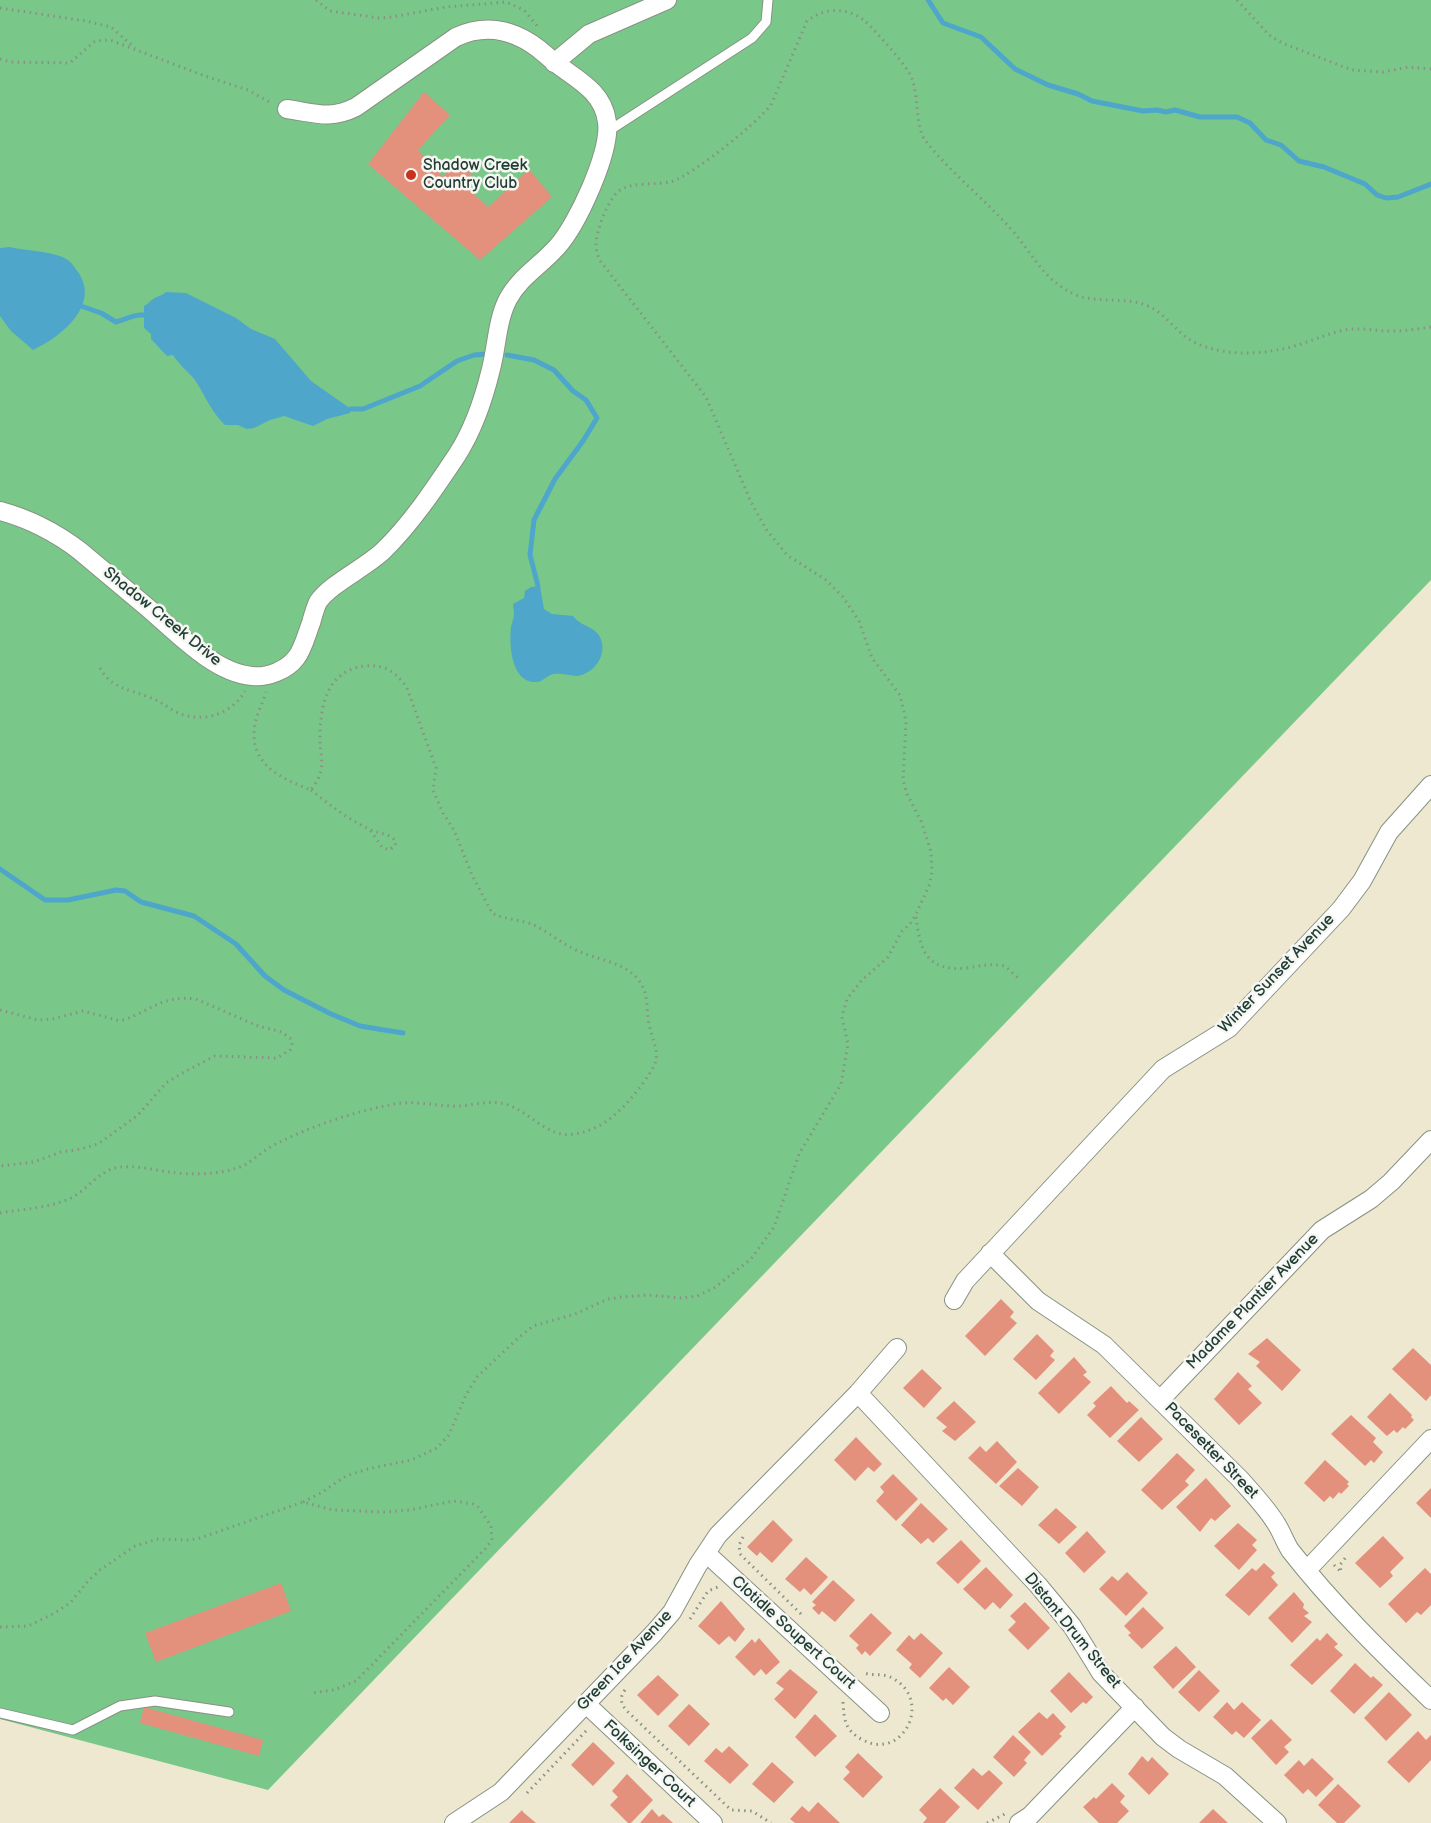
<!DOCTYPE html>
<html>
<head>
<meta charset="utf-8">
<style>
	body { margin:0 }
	canvas { display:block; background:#eee8d0 }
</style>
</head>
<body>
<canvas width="1431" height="1823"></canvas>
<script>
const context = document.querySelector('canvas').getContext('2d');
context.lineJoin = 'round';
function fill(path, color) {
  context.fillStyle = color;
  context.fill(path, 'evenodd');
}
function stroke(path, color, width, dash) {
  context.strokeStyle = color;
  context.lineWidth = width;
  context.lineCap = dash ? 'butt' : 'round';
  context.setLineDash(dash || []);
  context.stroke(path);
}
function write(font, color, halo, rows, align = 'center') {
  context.font = font + ' "Balsamiq Sans",sans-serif';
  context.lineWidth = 5;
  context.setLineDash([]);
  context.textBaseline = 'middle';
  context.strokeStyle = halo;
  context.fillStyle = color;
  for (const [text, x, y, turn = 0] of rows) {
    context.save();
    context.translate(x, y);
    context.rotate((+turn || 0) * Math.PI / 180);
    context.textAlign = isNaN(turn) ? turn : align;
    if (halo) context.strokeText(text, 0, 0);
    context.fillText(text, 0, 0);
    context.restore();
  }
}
const green = new Path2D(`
	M0 0H1431V580L268 1790 0 1719Z`);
const water = new Path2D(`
	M10 247C25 251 58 251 69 261 72 263 75 268 78 272 101 305 61 337 33 350L11 331 0 316V248Z
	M166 292 186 293 236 318 251 329 275 339 311 381 351 409 350 413 327 419 313 426 284 416 270 420 254 428 247 429 238 425H225C211 412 205 395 195 380 188 371 179 365 173 355L167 356 151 339V334L144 328V306C148 304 149 302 153 299 157 296 162 296 166 292Z
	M538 586H540L544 609 552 614 573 616C582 628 599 626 602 643 605 659 592 674 577 676 570 676 562 673 554 674 547 675 544 681 537 682 511 684 509 645 511 627 512 622 514 618 514 613 514 610 513 607 513 604L524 598 525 591 531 587Z`);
const stream = new Path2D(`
	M928 0 943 23 981 37 1015 69 1048 85 1078 94 1092 101 1143 111 1157 110 1166 112 1175 110 1200 117H1237L1250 123 1266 140 1281 145 1299 161 1324 167 1365 184 1377 195 1386 198 1398 197 1431 184
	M81 306 101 313 116 322C126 320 132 314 143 315
	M507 355 534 360 554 370 573 391 586 400 597 418 583 441 555 479 534 520 530 555 538 586
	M351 409H363L420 386 457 361 474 355 488 354
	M0 869 45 900H68L116 890 125 891 141 902 194 916 236 944 265 976 284 990 331 1014 360 1026 403 1033`);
const building = new Path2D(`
	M424 92 450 115 418 150 443 177 450 168 463 167 471 173 470 182 466 187 488 207 529 169 552 197 480 260 368 164Z
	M1001 1299 1014 1312 1010 1317 1017 1323 985 1356 965 1336Z
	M1037 1334 1054 1351 1050 1356 1055 1360 1036 1380 1013 1359Z
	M1267 1338 1301 1370 1282 1391 1256 1366 1260 1362 1248 1354Z
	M1413 1348 1431 1365V1395L1426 1401 1392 1369Z
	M1074 1357 1087 1372 1083 1375 1091 1382 1059 1414 1038 1393Z
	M922 1369 942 1388 924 1408 903 1388Z
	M1238 1372 1252 1386 1248 1389 1262 1403 1239 1425 1214 1399Z
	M1111 1386 1127 1403 1129 1401 1139 1410 1110 1438 1087 1415 1096 1406 1093 1403Z
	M1390 1393 1412 1415 1411 1417 1414 1420 1405 1429 1403 1427 1397 1433 1394 1430 1387 1436 1367 1417Z
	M954 1401 976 1422 955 1441 942 1431 947 1427 936 1418Z
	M1351 1415 1376 1438 1373 1442 1383 1452 1374 1463 1371 1460 1365 1466 1331 1434Z
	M1141 1417 1163 1439 1139 1462 1117 1441Z
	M856 1437 882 1464 874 1472 868 1467 855 1481 834 1460Z
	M997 1441 1017 1462 996 1484 968 1458 980 1446 986 1452Z
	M1177 1453 1195 1470 1185 1481 1189 1485 1162 1510 1141 1490Z
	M1325 1460 1349 1482 1347 1484 1349 1486 1341 1494 1339 1492 1333 1499 1330 1496 1324 1502 1304 1483Z
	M1018 1468 1039 1487 1022 1506 999 1486Z
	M893 1474 918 1499 896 1521 876 1501 884 1492 880 1487Z
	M1206 1478 1231 1506 1215 1521 1211 1518 1200 1532 1176 1507Z
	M1431 1488V1518L1416 1503Z
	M921 1503 948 1529 933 1543 928 1538 921 1544 901 1525Z
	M1056 1508 1077 1527 1059 1544 1038 1525Z
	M773 1520 793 1540 772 1563 760 1552 757 1556 747 1547Z
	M1238 1523 1257 1540 1252 1545 1257 1550 1239 1570 1214 1546Z
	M1087 1531 1106 1552 1084 1573 1065 1553Z
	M1383 1536 1404 1558 1390 1572 1393 1576 1380 1588 1355 1563Z
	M961 1540 981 1561 958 1584 936 1563Z
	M806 1557 828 1577 811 1595 804 1588 800 1592 785 1579Z
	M1264 1563 1275 1573 1271 1577 1278 1585 1249 1616 1225 1595 1252 1568 1256 1571Z
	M986 1567 1013 1595 1000 1609 993 1602 985 1610 963 1589Z
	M1425 1568 1431 1574V1605L1421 1615 1417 1612 1406 1623 1388 1604Z
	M1127 1572 1148 1593 1126 1616 1099 1589 1112 1576 1118 1581Z
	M833 1580 855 1600 835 1622 822 1611 819 1615 812 1608 816 1605 812 1602Z
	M281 1583 291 1611 156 1662 145 1633Z
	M1294 1592 1304 1604 1303 1608 1309 1613 1304 1616 1312 1622 1292 1643 1268 1618Z
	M721 1601 745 1629 735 1642 729 1636 719 1645 698 1626Z
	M1025 1602 1050 1628 1028 1650 1008 1630 1016 1622 1010 1616Z
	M1143 1607 1164 1628 1142 1649 1128 1635 1131 1633 1124 1626Z
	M871 1613 892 1633 870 1656 865 1651 862 1655 856 1648 859 1645 849 1636Z
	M921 1633 943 1653 920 1678 909 1668 912 1664 896 1650 909 1635 914 1640Z
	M1327 1633 1338 1644 1334 1647 1343 1655 1312 1685 1290 1665 1317 1638 1320 1641Z
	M759 1638 780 1662 766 1675 761 1669 754 1676 735 1657 752 1639 755 1643Z
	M1176 1646 1196 1667 1173 1689 1153 1667Z
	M1355 1663 1371 1678 1373 1676 1383 1685 1354 1714 1330 1691Z
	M949 1667 970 1687 953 1705 946 1698 943 1701 929 1688Z
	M790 1669 818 1692 795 1719 774 1699 784 1689 776 1683Z
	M1199 1670 1220 1691 1199 1712 1178 1692Z
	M1069 1672 1093 1697 1086 1704 1083 1702 1071 1713 1050 1691Z
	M658 1675 679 1695 658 1716 637 1695Z
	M1389 1692 1412 1715 1386 1741 1364 1718Z
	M1227 1702 1234 1710 1242 1702 1261 1720 1244 1738 1236 1731 1232 1735 1213 1717Z
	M689 1704 710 1724 689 1746 668 1726Z
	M144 1707 263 1740 259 1756 140 1723Z
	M1039 1712 1047 1719 1053 1713 1066 1727 1059 1734 1062 1736 1042 1756 1018 1732Z
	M815 1714 837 1736 815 1757 795 1737Z
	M1271 1719 1292 1740 1284 1747 1289 1752 1276 1765 1251 1738Z
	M1418 1731 1426 1740 1431 1735V1760L1409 1783 1387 1762Z
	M1013 1735 1031 1752 1024 1760 1027 1763 1014 1777 993 1757Z
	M593 1742 615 1763 593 1786 571 1765Z
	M729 1746 749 1765 730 1784 704 1761 716 1748 722 1753Z
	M858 1753 883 1777 863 1798 843 1779 850 1772 845 1767Z
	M1142 1756 1148 1762 1152 1757 1169 1774 1149 1795 1128 1774Z
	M1312 1758 1334 1779 1316 1797 1308 1789 1303 1794 1284 1775 1299 1760 1304 1766Z
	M772 1762 794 1782 774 1803 752 1784Z
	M973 1768 982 1776 989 1770 1003 1783 978 1810 954 1788Z
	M627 1774 653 1800 631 1823H628L610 1805 618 1797 612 1791Z
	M1112 1783 1125 1796 1120 1802 1129 1811 1117 1823H1099L1083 1807 1094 1797 1096 1799Z
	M1338 1784 1361 1806 1344 1823H1337L1318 1805Z
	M940 1788 960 1807 945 1823H923L927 1818 919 1810Z
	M818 1802 840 1823H795L790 1819 802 1806 809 1812Z
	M652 1809 659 1817 663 1814 673 1823H640Z
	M1213 1809 1228 1823H1199Z
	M522 1810 523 1812 536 1823H509Z`);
const path = new Path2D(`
	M316 0 330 11 379 18 392 17 446 7 506 2 524 10 539 28
	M1237 0 1269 35 1282 43 1352 70 1383 72 1408 67 1431 69
	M0 8 86 21 111 27 135 48
	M0 59 11 62 70 63 95 41 110 40 205 76 248 90 271 103
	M100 668C111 689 130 689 151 698 160 701 167 707 176 712 202 724 231 715 245 691
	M311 790C330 805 349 820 371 830 380 834 390 833 396 842L395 846 389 850 382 847 370 830
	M916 917C920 951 927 972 967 968 980 966 991 963 1005 966L1018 978
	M0 1010 38 1020 52 1019 83 1011 117 1020H124C153 1009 163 995 196 999L258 1026 282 1032 291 1039 292 1045 290 1050 277 1058 215 1056 184 1072 166 1083 138 1115 98 1144 81 1149 61 1152 34 1162 0 1166
	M0 1213C24 1209 49 1208 71 1198 87 1190 98 1172 115 1168 133 1164 151 1170 169 1172 189 1175 217 1175 237 1168 251 1164 260 1152 274 1145 309 1127 350 1113 389 1105 410 1100 431 1105 452 1106 470 1107 487 1099 505 1104 530 1111 547 1139 575 1134 606 1129 626 1106 643 1083 664 1055 656 1054 649 1024 646 1010 649 995 640 982 627 962 596 960 576 950 561 943 548 932 534 925 520 919 505 920 492 913L472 875 454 830 443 813 433 790 436 768 407 688C396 672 385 664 365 666 325 671 320 708 320 741 320 752 324 763 320 774 319 779 314 785 311 790 280 778 248 764 255 724 257 713 263 703 266 692
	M303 1502 321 1493 346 1476 368 1469 411 1460 437 1448 449 1435 465 1397 477 1377 517 1339 533 1326 575 1314 608 1299 622 1297 648 1295 682 1298 697 1296 714 1288 751 1259 774 1227 799 1154 841 1084 848 1044 842 1017 847 999 862 980 888 957 902 931 910 924 915 916 929 886 932 872 931 852 922 823 907 794 903 780 906 721 900 695 872 658 859 621 843 597 826 580 787 555 766 529 751 502 706 397 601 262C598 257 596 251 596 245 596 231 608 199 619 191 631 181 657 186 673 181 695 173 756 124 771 105L807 21C825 7 847 7 865 21 876 32 908 66 912 79 919 99 915 121 924 139 950 172 982 197 1010 228 1033 253 1042 280 1076 295 1100 304 1125 296 1148 306 1169 315 1178 338 1203 346 1234 357 1270 354 1301 344 1316 339 1330 333 1345 330 1360 327 1375 331 1390 331 1404 331 1418 329 1431 327
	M743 1537 739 1545 740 1554 803 1616
	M1334 1565 1341 1572 1340 1565 1346 1557
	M690 1619 708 1591 718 1587
	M0 1627 28 1626 55 1613 71 1602 88 1581 100 1570 135 1546 158 1539 189 1540 200 1538 303 1502 333 1510 384 1512 410 1510 453 1501 473 1504 478 1507 491 1526 492 1540 485 1549 356 1681 334 1690 311 1693
	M625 1690C619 1698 621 1704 627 1711L731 1810 752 1811 771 1823
	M843 1702C844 1720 845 1731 863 1740 902 1761 933 1702 894 1679 883 1672 873 1677 862 1672
	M527 1793 586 1731 590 1730
	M987 1823 1005 1814`);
const lane = new Path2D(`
	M607 132 752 38 766 22 768 0
	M0 1713 73 1730 120 1706 155 1701 229 1712`);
const street = new Path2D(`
	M554 63 589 34 667 0
	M0 511C30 519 55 532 80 551 103 570 125 589 148 608 175 631 214 673 252 676 267 678 287 670 296 658 303 650 307 633 311 623 313 616 315 608 318 602 330 584 365 568 383 551 411 524 435 488 457 455 473 430 484 398 491 369 497 346 497 320 508 299 520 277 540 266 557 247 577 225 611 152 607 122 603 87 568 76 546 55 519 31 489 22 456 37L356 107C330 120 315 113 287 109
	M990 1253 1038 1301 1104 1345 1240 1479C1253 1494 1267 1508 1277 1525 1282 1533 1285 1542 1290 1550 1332 1604 1382 1653 1431 1700
	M954 1300 965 1281 1163 1069 1229 1028 1341 909 1362 881 1389 832 1431 785
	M858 1393 1038 1585 1072 1626 1101 1673 1163 1737 1179 1749 1225 1776 1277 1823
	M1161 1399 1322 1230 1371 1199 1391 1182 1431 1140
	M706 1553 880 1713
	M1307 1570 1431 1439
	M586 1704 713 1823
	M454 1823 501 1792 654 1633 672 1612 698 1565 718 1535 858 1393 897 1348
	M1019 1823 1030 1816 1135 1707`);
const markers = [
	[411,175,6,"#c8321e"]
];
const poiNames = [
	["Shadow Creek",423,166],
	["Country Club",423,184]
];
const streetNames = [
	["Shadow Creek Drive",162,617,39],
	["Winter Sunset Avenue",1277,974,-46],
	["Madame Plantier Avenue",1253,1302,-46],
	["Pacesetter Street",1211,1451,46],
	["Distant Drum Street",1072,1631,51],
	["Clotidle Soupert Court",793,1633,42],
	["Green Ice Avenue",625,1661,-47],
	["Folksinger Court",649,1764,43]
];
fill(green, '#79c889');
fill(water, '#4ea6cb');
stroke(stream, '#4ea6cb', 5);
fill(building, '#e3907c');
stroke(lane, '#869282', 11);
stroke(street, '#869282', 20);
stroke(path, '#869282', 3, [1.5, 4.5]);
stroke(lane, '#fff', 9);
stroke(street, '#fff', 18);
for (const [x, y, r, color] of markers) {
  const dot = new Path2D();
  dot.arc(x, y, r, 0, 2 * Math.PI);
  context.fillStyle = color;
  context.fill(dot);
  stroke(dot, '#f6f6f2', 2);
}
write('16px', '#1f3d34', '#f6f6f2', poiNames, 'left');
write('16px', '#1f3d34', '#f6f6f2', streetNames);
</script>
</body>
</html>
